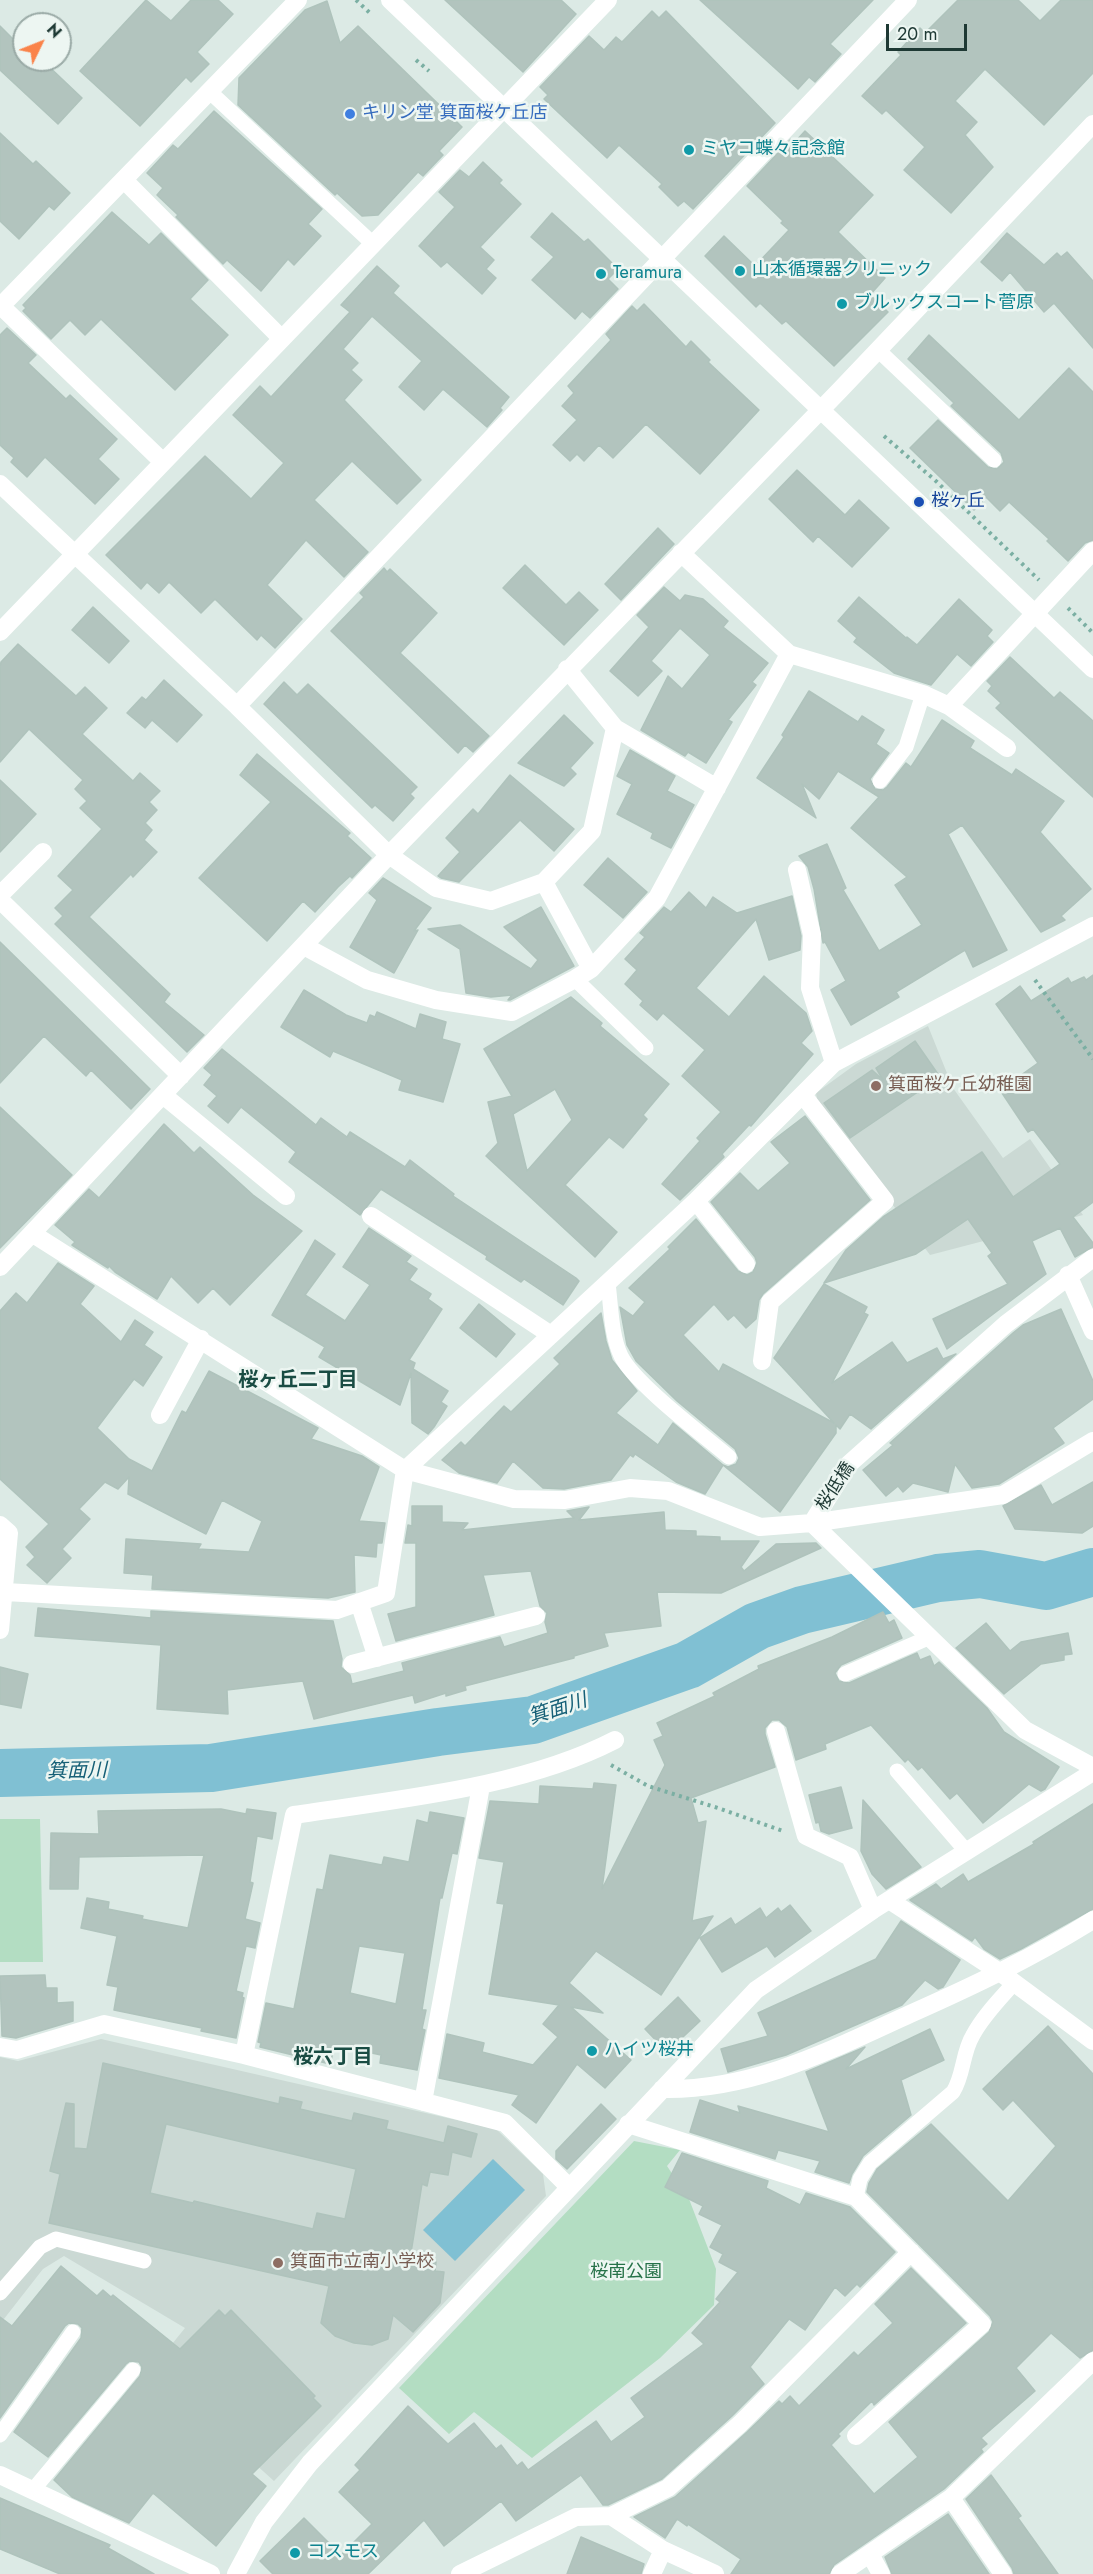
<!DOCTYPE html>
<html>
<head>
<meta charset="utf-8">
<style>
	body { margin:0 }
	#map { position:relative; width:1093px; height:2574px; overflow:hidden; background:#dceae5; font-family:Jost,sans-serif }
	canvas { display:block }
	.north { position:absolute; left:12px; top:12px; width:60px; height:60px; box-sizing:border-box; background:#edf6f2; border:2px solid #9aaaa6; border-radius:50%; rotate:47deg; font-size:16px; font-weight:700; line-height:24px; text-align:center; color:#1e3934 }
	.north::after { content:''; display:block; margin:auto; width:21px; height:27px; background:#fa834a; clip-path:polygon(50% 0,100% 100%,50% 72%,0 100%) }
	.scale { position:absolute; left:886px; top:24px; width:81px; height:27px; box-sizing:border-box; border:3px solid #1e3934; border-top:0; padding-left:8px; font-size:18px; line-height:21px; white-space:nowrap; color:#1e3934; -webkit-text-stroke:4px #edf6f2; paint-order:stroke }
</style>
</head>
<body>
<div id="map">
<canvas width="1093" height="2574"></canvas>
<div class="north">N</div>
<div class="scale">20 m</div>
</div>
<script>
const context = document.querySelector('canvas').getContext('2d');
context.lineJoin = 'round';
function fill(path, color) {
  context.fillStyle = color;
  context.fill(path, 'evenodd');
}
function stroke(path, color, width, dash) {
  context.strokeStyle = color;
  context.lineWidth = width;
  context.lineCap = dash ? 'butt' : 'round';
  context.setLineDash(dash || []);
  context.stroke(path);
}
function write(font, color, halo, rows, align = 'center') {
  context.font = font + ' Jost,"Noto Sans JP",sans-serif';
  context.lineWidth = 5;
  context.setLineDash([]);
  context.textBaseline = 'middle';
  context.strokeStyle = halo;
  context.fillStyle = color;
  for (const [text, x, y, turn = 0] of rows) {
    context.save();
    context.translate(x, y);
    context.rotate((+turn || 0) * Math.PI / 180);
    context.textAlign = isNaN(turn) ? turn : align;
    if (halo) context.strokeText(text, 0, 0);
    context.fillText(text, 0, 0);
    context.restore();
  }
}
const built = new Path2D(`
	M928 1026 953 1088 1003 1158 1030 1139 1083 1215 930 1255 818 1104 816 1093 856 1064Z
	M101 2039 496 2129 543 2174 546 2196 274 2481 151 2370 185 2328 64 2256 43 2269 0 2324V2057L18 2061Z`);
const green = new Path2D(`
	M0 1819H40L43 1962H0Z
	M634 2141 680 2150 667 2166 689 2199 716 2269 714 2305 660 2358 532 2458 474 2412 449 2434 399 2388Z`);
const water = new Path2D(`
	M493 2159 525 2190 455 2261 423 2230Z`);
const river = new Path2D(`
	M0 1773 211 1768 438 1732 533 1720 688 1665 757 1626 802 1610 938 1578 980 1574 1046 1586 1093 1572`);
const building = new Path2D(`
	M146 0 171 21 191 0H218L233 14 197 52 209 64 191 82 186 77 140 126 80 71Z
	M445 0H561L576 14 523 72Z
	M700 0H873L830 44 841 54 815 82 809 77 798 89Z
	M958 0H1018L1040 21 1061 0H1093V73L1044 125 985 69 955 101 977 122 965 135 993 167 951 213 904 170 925 147 886 110 882 114 862 96 901 55 898 52 920 28 925 33Z
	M327 1 340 43 358 26 462 127 439 151 443 155 423 176 418 172 378 215 362 216 337 193 335 195 238 105 239 78 305 10Z
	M652 11 659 18 666 11 775 123 693 209 684 201 678 206 659 187 662 184 619 145 607 158 544 99 548 95 540 87 589 36 604 50 616 37 622 42Z
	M0 26 24 50V60H42L82 98 58 124 0 70Z
	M214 111 322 209 308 224 321 236 294 265 288 259 261 291 227 260 223 264 176 217 178 215 157 195 163 188 147 173 173 145 178 149Z
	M805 131 873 195 838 232 885 278 870 295 888 312 834 366 786 321 782 324 760 303 756 307 705 256 724 236 755 266 789 230 781 223 783 221 747 186 791 139 794 143Z
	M0 133 33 164 36 161 70 193 54 210 49 206 19 239 0 221Z
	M483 162 502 180 499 183 521 204 480 247 494 260 486 269 496 278 482 294 447 262 441 267 419 246 455 207 439 192 460 170 469 177Z
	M112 212 149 245 161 233 208 280 190 299 228 335 175 390 101 319 85 335 70 320 51 339 23 311 26 308 23 305Z
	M552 213 584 242 588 239 618 269 608 279 618 289 590 318 582 311 575 319 532 280 554 257 531 237Z
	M1007 233 1044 265 1057 253 1061 257 1067 252 1093 281V348L1054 303 1044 312 1010 272 1002 281 981 262Z
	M377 266 399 286 393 293 509 397 500 408 502 410 487 427 443 389 424 410 399 387 422 361 372 316 343 349 358 363 351 370 362 380 344 400 421 480 397 504 352 461 314 500 368 552 344 577 306 540 267 585 302 619 275 648 261 635 257 640 215 599 201 613 169 582 159 593 147 582 141 589 106 555 205 456 251 499 284 463 233 415 260 386 271 397 350 312 341 305Z
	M644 304 686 347 691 341 710 360 708 362 759 410 700 474 646 424 613 458 599 445 584 461 577 454 570 461 553 445 577 420 562 406 574 393 568 386 611 340 606 334 632 306 637 311Z
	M7 328 36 355 28 363 66 399 70 395 117 439 98 459 119 479 95 504 45 457 27 477 11 462 14 458 0 445V335Z
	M929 335 1019 420 1069 368 1093 392V540L1085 543 1068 561 1047 541 1049 539 1009 502 1000 511 986 497 974 510 910 448 938 420 988 467 997 469 1004 462 1001 453 951 406 954 403 908 359Z
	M797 470 845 515 859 500 889 528 852 567 818 536 813 542 769 499Z
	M658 528 674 544 621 600 605 584Z
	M525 565 566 605 579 592 598 610 564 645 503 588Z
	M384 568 387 572 390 569 437 613 400 653 489 736 473 752 465 745 458 753 331 631 364 597 360 593Z
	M664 587 680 601 685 595 703 599 728 621 723 627 768 663 752 682 756 685 728 720 732 722 706 763 688 752 685 756 641 730 668 676 682 689 710 655 680 628 651 661 662 671 638 696 610 671 649 627 637 615Z
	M859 597 906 638 907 637 917 645 959 599 992 630 987 636 993 642 971 666 957 654 931 685 894 673 854 642 857 638 838 621Z
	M93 607 129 641 109 663 72 630Z
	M18 644 76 696 85 687 107 708 82 734 133 781 140 773 160 791 149 802 157 810 145 823 152 830 144 840 157 852 133 877 131 874 89 917 170 994 164 1002 204 1035 187 1052 55 924 63 916 55 908 73 890 58 876 102 829 80 808 87 801 75 789 83 780 29 729 0 762V667L1 662Z
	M1010 657 1054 698 1060 692 1093 721V797L996 708 1001 703 988 691 992 686 987 681Z
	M164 680 202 715 177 742 152 720 145 728 127 713 142 697 146 700Z
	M284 682 297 695 308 684 417 787 410 794 414 798 393 821 375 805 372 808 264 704Z
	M809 691 858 722 862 716 884 730 876 744 889 753 870 779 875 789 883 790 887 787 906 763 911 767 942 720 974 741 970 748 1012 775 1016 769 1064 801 1040 832 1091 889 1061 916 1065 920 1041 932 962 825 948 834 1007 950 973 967 965 950 896 992 899 997 851 1025 831 990 846 981 825 942 823 943 814 889 808 867 799 856 827 844 846 888 843 890 879 951 922 925 895 885 907 877 851 828 879 797 838 771 819 799 802 784 816 818 757 778 784 737 782 735Z
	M564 715 593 743 570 768 576 774 564 786 518 763Z
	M630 750 675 776 667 791 694 805 671 848 651 838 653 833 617 814 632 784 617 776Z
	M257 754 350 833 347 836 371 858 352 878 350 876 338 887 315 912 303 901 267 941 199 878 271 802 240 775Z
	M510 775 574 829 554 851 520 820 459 882 441 878 438 876 460 852 446 838 473 809 478 814Z
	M0 780 36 814 0 852Z
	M608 858 647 892 623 918 584 885Z
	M383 878 431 908 414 931 418 930 394 973 350 947 377 900 369 893Z
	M689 892 706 908 713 897 737 913 792 896 801 936 800 950 769 960 756 919 696 988 729 1017 764 976 806 1013 812 1031 801 1043 813 1054 751 1126 749 1125 722 1154 724 1157 721 1160 680 1200 662 1184 700 1141 697 1138 721 1112 682 1076 705 1050 663 1013 657 1020 640 1005 643 1001 625 984 637 970 625 959 645 937 640 933 664 907 671 912Z
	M541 907 574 966 510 1000H508L512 995 491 997 466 993 460 949 428 929 460 925 531 969 538 960 504 927Z
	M0 942 150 1089 131 1109 91 1070 86 1076 44 1036 0 1083Z
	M1093 975V1202L1073 1217 1093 1243V1247L1075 1257 1060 1228 1032 1241 1046 1274 947 1349 933 1319 1008 1284 988 1256 992 1253 968 1219 916 1254 824 1283 846 1250 883 1217 982 1152 1013 1197 1060 1164 1033 1129 1028 1132 1000 1090 1038 1063 996 1004 1020 986 1031 1001 1068 978 1071 983 1084 977 1086 980Z
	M304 990 346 1015 367 1023 370 1015 375 1017 377 1012 416 1029 420 1014 446 1022 442 1039 460 1044 443 1102 399 1090 402 1080 333 1051 330 1057 281 1027Z
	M571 997 602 1023 600 1026 669 1084 643 1115 647 1119 623 1148 609 1137 565 1185 617 1232 595 1257 486 1156 498 1143 488 1102 512 1096 484 1049ZM555 1089 572 1120 527 1171 513 1114Z
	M915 1041 940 1077 850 1138 824 1103 872 1070 883 1080 876 1068Z
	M222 1049 316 1125 321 1118 347 1137 350 1132 405 1167 410 1160 454 1194 453 1196 576 1278 579 1281 563 1305 524 1279 521 1282 486 1259 487 1256 381 1189 360 1215 289 1162 296 1152 241 1107 228 1123 208 1106 217 1096 204 1085 212 1075 204 1068Z
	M0 1107 72 1175 0 1248Z
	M805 1116 870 1200 763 1294 759 1300 756 1319 746 1328 734 1315 728 1320 714 1304 683 1335 719 1372 723 1364 834 1423 774 1358 824 1284 867 1307 864 1313 868 1315 832 1383 892 1342 907 1363 937 1348 943 1359 956 1354 871 1429 850 1414 840 1429 836 1425V1433L780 1512 723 1465 705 1494 676 1482 635 1454 633 1457 630 1455 611 1480 564 1489 543 1488 513 1461 497 1483 459 1473 442 1460 461 1442 465 1446 504 1406 511 1412 560 1364 554 1358 601 1313 606 1341 612 1360 637 1391 616 1413 658 1445 673 1423 723 1465 728 1467 736 1464 739 1458 735 1449 677 1401 636 1361 627 1345 620 1307 633 1316 645 1302 629 1288 670 1249 668 1247 696 1219 738 1271 747 1275 753 1272 757 1263 755 1257 711 1202 740 1173 758 1191 790 1163 771 1142Z
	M164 1124 194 1153 200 1147 253 1195 302 1231 230 1305 213 1288 198 1303 171 1276 157 1299 115 1272 109 1266 108 1268 72 1245 75 1242 55 1225 89 1189 99 1198Z
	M369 1228 411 1256 406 1262 417 1269 409 1280 431 1294 428 1299 442 1309 409 1360 415 1363 413 1369 448 1391 441 1402 447 1406 434 1427 428 1434 412 1423 411 1373 400 1405 319 1357 325 1347 272 1315 315 1240 335 1254 305 1295 345 1321 370 1285 343 1267Z
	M58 1263 94 1286 80 1304 121 1342 135 1320 153 1332 144 1345 162 1357 143 1386 134 1379 97 1428 129 1459 152 1471 182 1411 186 1413 209 1371 318 1428 311 1439 362 1456 379 1467 359 1521 385 1523 382 1543H377L376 1557 354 1555 355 1592 328 1598 152 1589 153 1575 124 1573 126 1539 201 1544 198 1549 249 1552 262 1521 222 1500 206 1534 128 1494 129 1477 118 1489 105 1482 79 1509 90 1519 62 1549 71 1558 47 1583 27 1565 35 1557 26 1547 49 1524 0 1479V1311L16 1293 27 1303Z
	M479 1304 515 1334 496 1357 460 1328Z
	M1061 1309 1093 1381V1399L1053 1428 1064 1443 999 1484 972 1488 955 1464 948 1492 913 1483 903 1492 898 1486 886 1496 863 1470 893 1445 890 1443 1013 1333 1023 1325Z
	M1093 1482V1526L1082 1533 1015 1529 1003 1506 1041 1485 1052 1505Z
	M412 1506H442V1522L468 1523 462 1530 574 1518 567 1511 589 1507 579 1520 664 1512 665 1530 696 1531V1536L720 1537V1541H759L741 1567 744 1571 776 1544 816 1543 821 1548 721 1593 657 1592 661 1626 604 1633 608 1646 574 1656V1658L465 1686 466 1690 446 1696V1693L415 1703 413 1695 314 1719 303 1681 227 1690 228 1714 157 1709 161 1645 35 1636 38 1608 151 1618V1611L333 1621 342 1659 341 1667 350 1675 352 1684 404 1671 402 1663 500 1637 504 1647 548 1633 545 1622 547 1613 540 1606 531 1571 483 1575 494 1615 396 1641 388 1614 416 1607V1543H405L408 1525 412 1526Z
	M883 1612 889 1623 894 1620 902 1638 841 1665 835 1673 839 1681 849 1683 917 1653 920 1660 930 1656 934 1666 939 1662 987 1708 1004 1732 1059 1767 1045 1789 1041 1791 1029 1784 983 1823 957 1793 950 1799 922 1767 918 1770 908 1759 905 1762 871 1725 825 1744 826 1749 796 1760 787 1727 779 1720H772L765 1728V1734L775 1767 691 1798 698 1823 706 1821 692 1921 713 1916 661 1995 596 1951 569 1983 603 2013 571 2007 631 2060 605 2088 577 2064 536 2123 512 2105 519 2095 439 2078 447 2034 484 2043 482 2052 533 2065 558 2037 543 2024 559 2005 489 1994 504 1904 497 1903 504 1862 479 1858 490 1801 539 1804 540 1786 593 1789 594 1783 616 1785 602 1889 665 1765 654 1740 663 1736 657 1723 715 1696 713 1693 759 1669 758 1666 832 1637Z
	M986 1623 1010 1651 1021 1642 1068 1633 1072 1654 1064 1655V1660L1041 1664 1004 1694 956 1648Z
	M0 1667 28 1674 21 1708 0 1704Z
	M841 1787 852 1828 829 1834 821 1831 819 1822 816 1823 809 1795Z
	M863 1800 921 1867 886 1889 872 1874 861 1851Z
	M1093 1804V1909L1021 1949 1000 1959 984 1949 975 1937 972 1941 910 1900 936 1884 941 1889 963 1874 968 1882 1034 1844 1033 1842Z
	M221 1809 246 1814 247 1809 276 1813 272 1839 257 1836 250 1882 253 1883 245 1919 260 1923 255 1948 246 1946 236 1991 243 1993 242 1997 244 1998 236 2038 201 2031 202 2028 114 2010 118 1987 107 1985 117 1936 81 1928 87 1898 109 1902 108 1909 143 1916 142 1919 188 1928 204 1855 79 1857 78 1889H50L51 1833 99 1834 98 1811Z
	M430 1812 464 1818 457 1854 452 1853 442 1898H440L422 2010H426L422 2029 425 2030 417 2070 380 2063 381 2055 335 2045 330 2064 260 2047 261 2043 258 2042 266 2003 294 2009 317 1889 323 1890 330 1855 382 1865 384 1857 409 1862 417 1820 428 1823ZM359 1946 405 1953 396 2004 350 1993Z
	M790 1905 811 1931 775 1957 767 1946 722 1972 700 1938 731 1918 735 1925 760 1908 766 1918 778 1908 781 1912Z
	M901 1921 960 1960 943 1987 938 1989 925 1980 902 2005 786 2055 728 2072 721 2049 768 2036 758 2013 876 1959Z
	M45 1975 46 1988H57V2003L73 2002V2021L16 2038 2 2036 0 1976Z
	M678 1997 700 2021 667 2052 645 2029Z
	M1048 2026 1093 2074V2350L1080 2358 1051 2333 1016 2368 1035 2391 981 2438 987 2444 981 2449 983 2452 944 2489 834 2565 829 2574H731L741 2559 688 2524 687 2526 677 2519 665 2538 634 2517 675 2497 747 2432 779 2401 782 2404 790 2396 799 2406 854 2352 858 2356 893 2323 875 2304 911 2268 966 2323 874 2405 872 2401 838 2434 840 2436 831 2445 874 2494 918 2457 889 2422 989 2332 993 2322 990 2316 867 2192 869 2183 877 2169 931 2124 1008 2201 1056 2146 1013 2100 1003 2110 983 2089Z
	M930 2029 944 2060 901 2080 911 2115 863 2156 852 2174 849 2183 815 2172 820 2161 778 2150 775 2159 690 2132 700 2100 740 2113 738 2106 829 2132 806 2072 865 2047 846 2069Z
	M103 2063 279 2104 280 2097 302 2102 300 2109 352 2121 354 2113 388 2121 386 2129 444 2143 448 2126 477 2134 471 2157 452 2152 448 2175 430 2172 427 2186 422 2184 410 2259 436 2262 435 2271 444 2272 440 2303 413 2332 393 2315 388 2339 372 2345 354 2343 335 2336 321 2323 329 2286 49 2223 60 2174 50 2171 66 2103 74 2104V2148L87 2149ZM166 2124 356 2169 345 2219 317 2213 313 2229 194 2201 193 2203 150 2193Z
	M601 2104 616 2119 567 2169 556 2159V2151Z
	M682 2153 768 2181 766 2188 800 2205 806 2193 850 2207 895 2252 860 2287 857 2284 845 2296 835 2287 805 2330 789 2319 750 2367 764 2384 732 2416 662 2479 608 2505H603L581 2475 516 2521 501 2501 444 2546 424 2520 368 2574H273L260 2561 304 2518 341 2555 372 2524 339 2492 360 2470 355 2465 408 2406 448 2444 474 2423 496 2449 501 2445 517 2466 522 2462 528 2470 596 2421 611 2442 645 2417 631 2398 704 2344 692 2333 720 2302 716 2299 738 2272 719 2262 723 2254 710 2247 722 2225 699 2214 703 2206 665 2187Z
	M61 2266 97 2296 103 2290 111 2297 113 2295 180 2349 219 2310 225 2316 231 2310 315 2396 313 2398 321 2406 252 2474 266 2486 216 2546 153 2493 129 2523 72 2497 54 2480 140 2376 142 2367 139 2362 130 2361 126 2364 48 2457 14 2432 81 2338 82 2328 78 2324 69 2323 65 2326 0 2418V2317L12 2326Z
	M991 2475 1021 2516 1018 2518 1058 2574H1014L1012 2568 966 2499Z
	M0 2498 110 2545 108 2548 154 2574H60L0 2549Z
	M948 2514 989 2574H892L885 2557Z
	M581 2537 644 2564 641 2574H567Z`);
const path = new Path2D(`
	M356 0 371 14
	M416 60 429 71
	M884 436 937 482 1039 580
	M1068 608 1093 633
	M1035 980 1093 1059
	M611 1765 648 1786 721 1809 783 1831`);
const service = new Path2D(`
	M209 91 372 243
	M878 350 994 460
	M880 781 906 747 923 694
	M575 979 646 1048
	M608 1283C611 1306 611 1335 621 1356 634 1383 703 1435 729 1457
	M845 1674 930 1637
	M897 1771 967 1852
	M856 2197 860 2179 870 2163 953 2092C964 2075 962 2053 973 2035 983 2016 1000 1999 1014 1983
	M0 2293 40 2247 56 2239 144 2261
	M0 2435 73 2332
	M33 2490 133 2370`);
const minor = new Path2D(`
	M124 180 281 338
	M1 306 163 462
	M0 307 298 0
	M0 484 237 706 389 855 436 888 491 901 544 882 592 831 615 728
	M681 553 789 654 923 694 949 706 1007 748
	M0 632 608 0
	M567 669 615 728 717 788
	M237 706 908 0
	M949 706 1093 551
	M797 870 812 935 810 988 834 1063
	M544 882 591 969
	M0 895 43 852
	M0 900 181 1076
	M304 946 367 980 436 1000 512 1012 575 979 591 969 657 898 789 654
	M163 1095 286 1196
	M696 1201 746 1264
	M371 1216 551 1335
	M33 1234 405 1470 514 1499 565 1500 630 1488 668 1491 760 1527 812 1523 1003 1495 1093 1441
	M1093 1258 1006 1324 849 1464 812 1523 1025 1730 1093 1767
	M0 1267 389 855 840 390 1093 124
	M1068 1275 1093 1331
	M762 1361 770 1302 885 1201 803 1095
	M160 1415 201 1339
	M0 1525 9 1533 0 1630
	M5 1592 337 1610 386 1593 405 1470 696 1201 834 1063 1093 926
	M359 1602 377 1658
	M352 1664 536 1616
	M776 1731 806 1836 850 1857 873 1910
	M889 1900 1001 1973 1093 2041
	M0 2047 17 2050 104 2024 244 2055 505 2123 569 2187
	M244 2055 294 1815C398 1799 522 1788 615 1740
	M662 2089C752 2091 831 2050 910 2014 973 1986 1034 1957 1093 1920
	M423 2102 481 1786
	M628 2124 856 2197 982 2324 856 2436
	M0 2475 211 2574
	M951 2498 1003 2574
	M611 2516 663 2550 715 2574
	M870 2554 881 2574
	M236 2574 264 2522 310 2463 756 1990 873 1910 1093 1772
	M460 2574 576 2517 611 2516 668 2488 740 2424 911 2252
	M652 2574 663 2550
	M840 2574 951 2498 1093 2361`);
const tertiary = new Path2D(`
	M390 0 1093 669`);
const markers = [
	[350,114,6,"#3f7fe0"],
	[689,150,6,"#0f9aa8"],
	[740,271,6,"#0f9aa8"],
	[601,274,6,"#0f9aa8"],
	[842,304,6,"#0f9aa8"],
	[919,502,6,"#1a4fb4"],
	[876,1086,6,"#8d6e63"],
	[592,2051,6,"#0f9aa8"],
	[278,2263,6,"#8d6e63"],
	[295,2553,6,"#0f9aa8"]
];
const shopNames = [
	["キリン堂 箕面桜ケ丘店",362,114]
];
const cultureNames = [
	["ミヤコ蝶々記念館",701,150],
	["山本循環器クリニック",752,271],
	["Teramura",613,274],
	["ブルックスコート菅原",854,304],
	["ハイツ桜井",604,2051],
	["コスモス",307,2553]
];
const transitNames = [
	["桜ヶ丘",931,502]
];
const educationNames = [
	["箕面桜ケ丘幼稚園",888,1086],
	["箕面市立南小学校",290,2263]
];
const streetNames = [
	["桜低橋",836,1487,-56]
];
const parkNames = [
	["桜南公園",626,2273]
];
const neighbourhoodNames = [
	["桜ヶ丘二丁目",298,1381],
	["桜六丁目",333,2058]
];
const waterNames = [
	["箕面川",558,1710,-18],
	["箕面川",77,1772,-1]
];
fill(built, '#cbd9d4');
fill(green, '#b3ddc2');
fill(water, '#80c0d3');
stroke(river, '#80c0d3', 48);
fill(building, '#b2c4be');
stroke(building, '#afc3bc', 1.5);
stroke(path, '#7bafa3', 4, [3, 4.5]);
stroke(service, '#fff', 15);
stroke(minor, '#fff', 18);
stroke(tertiary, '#fff', 18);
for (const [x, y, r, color] of markers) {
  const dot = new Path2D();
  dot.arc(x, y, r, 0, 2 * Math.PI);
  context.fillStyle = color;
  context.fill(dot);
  stroke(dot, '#edf6f2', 2);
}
write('18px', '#366cbe', '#edf6f2', shopNames, 'left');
write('18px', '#0d838f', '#edf6f2', cultureNames, 'left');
write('18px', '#164399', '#edf6f2', transitNames, 'left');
write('18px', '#785e54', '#edf6f2', educationNames, 'left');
write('18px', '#1e3934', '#edf6f2', streetNames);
write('18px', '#267249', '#edf6f2', parkNames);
write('bold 20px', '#194c43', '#edf6f2', neighbourhoodNames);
write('italic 20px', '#166077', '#edf6f2', waterNames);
</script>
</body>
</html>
